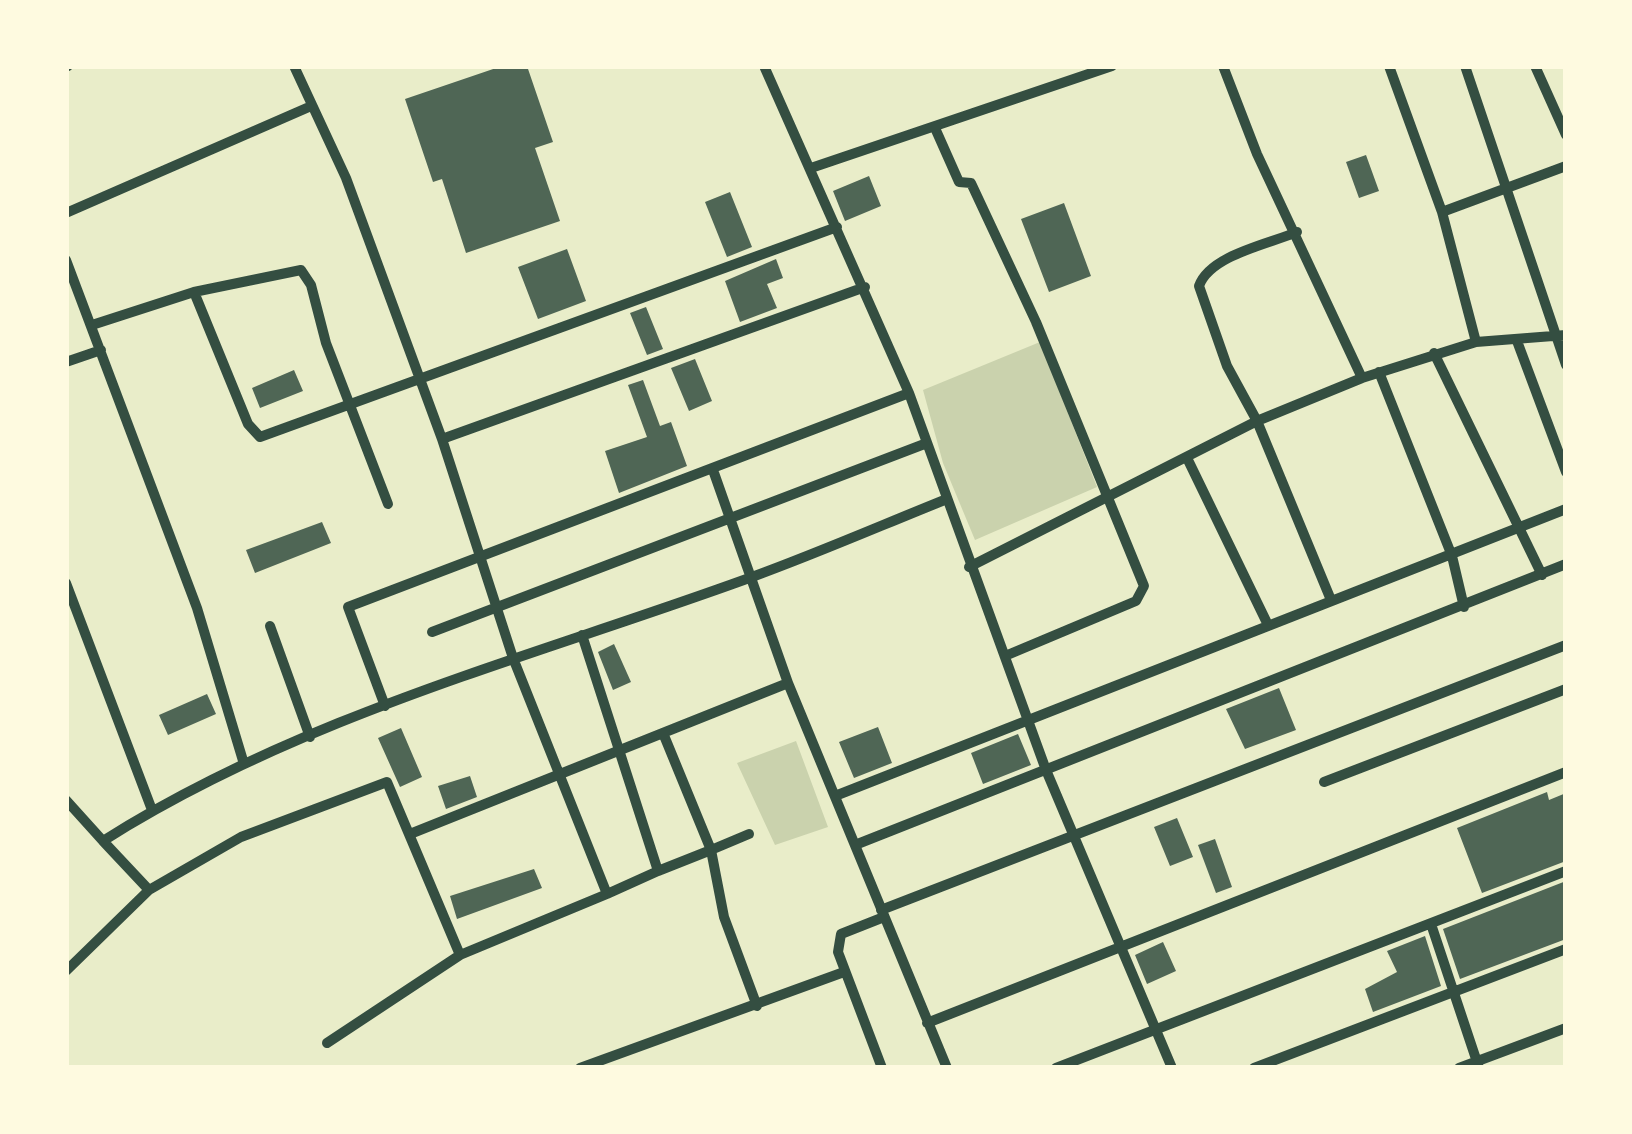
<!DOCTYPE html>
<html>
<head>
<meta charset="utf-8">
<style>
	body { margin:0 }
	#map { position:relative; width:1632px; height:1134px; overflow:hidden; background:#e9edc9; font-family:Bitter,serif }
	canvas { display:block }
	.frame { position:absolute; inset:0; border:69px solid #fefae0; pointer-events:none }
</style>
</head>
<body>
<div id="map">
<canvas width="1632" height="1134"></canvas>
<div class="frame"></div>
</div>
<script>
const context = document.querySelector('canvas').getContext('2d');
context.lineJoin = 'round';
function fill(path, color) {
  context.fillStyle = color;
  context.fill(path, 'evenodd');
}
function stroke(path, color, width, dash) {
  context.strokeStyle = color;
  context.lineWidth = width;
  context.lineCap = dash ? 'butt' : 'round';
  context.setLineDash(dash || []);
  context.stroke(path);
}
const green = new Path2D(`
	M1040 342 1097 487 975 540 943 463 923 390Z
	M796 741 828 827 775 845 737 763Z`);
const building = new Path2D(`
	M502 66H527L553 142 535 148 560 221 466 253 442 179 433 182 405 99Z
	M1366 155 1379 191 1359 198 1346 162Z
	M869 176 881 206 845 221 833 191Z
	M730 192 752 247 727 257 705 202Z
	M1064 203 1091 276 1049 292 1021 219Z
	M567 249 586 301 538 319 518 267Z
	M776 259 783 278 767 284 777 308 740 322 725 281Z
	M646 307 663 349 647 355 630 313Z
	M695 359 712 401 689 411 671 368Z
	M294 370 303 391 260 408 252 388Z
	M643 380 660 426 671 422 687 466 619 493 605 451 647 437 628 385Z
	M322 522 331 543 255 573 246 550Z
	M614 644 631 682 613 690 598 652Z
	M1279 688 1296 730 1245 749 1226 709Z
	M207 694 216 714 168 735 159 715Z
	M878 727 892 763 854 778 839 742Z
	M401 728 422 777 400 787 378 738Z
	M1018 734 1031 765 983 784 971 753Z
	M470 776 477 797 446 809 438 786Z
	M1547 792 1549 800 1566 793V861L1482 893 1457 828Z
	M1177 818 1193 857 1170 866 1154 827Z
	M1215 839 1232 887 1216 893 1198 845Z
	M534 869 542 888 457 919 450 896Z
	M1566 881V939L1460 979 1443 929Z
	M1425 936 1441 986 1373 1012 1365 989 1397 972 1387 951Z
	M1163 942 1176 971 1147 984 1135 955Z`);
const minor = new Path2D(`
	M294 66 346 178 442 439 513 658 607 894 460 955
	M764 66 909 393 1046 770 1172 1068
	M1223 66 1257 154 1362 378
	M1389 66 1442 212 1476 342
	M1465 66 1566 365
	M1535 66 1566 135
	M66 67 68 66
	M935 128 959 182 971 183 1036 322 1144 586 1136 601 1005 656
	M811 168 1112 66
	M1442 212 1566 166
	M66 213 309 107
	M1297 232C1269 244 1210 255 1199 286L1227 366 1257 421 1331 600
	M66 260 197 608 244 764
	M194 292 248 424 260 437 837 227
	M92 325 194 292 301 270 311 285 326 343 388 504
	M1517 341 1566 472
	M1434 353 1542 575
	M66 362 101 350
	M1379 372 1452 556 1464 607
	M442 439 865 287
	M1188 460 1268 625
	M713 470 788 683 947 1068
	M969 567 1257 421 1362 378 1476 342 1566 335
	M66 583 152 810
	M270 626 310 737
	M432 632 927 443
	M582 635 658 871 607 894
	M385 706 348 607 909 393
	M1324 782 1566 689
	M835 796 1566 509
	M66 800 103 841
	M410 834 788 683
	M749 834 711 850 724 917 757 1006
	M855 845 1566 564
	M658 871 711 850 663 733
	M149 890 241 837 387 782 460 955 327 1043
	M881 910 1566 645
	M1431 924 1479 1068
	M66 971 149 890 103 841C302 715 533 657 752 577 818 553 882 525 947 499
	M927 1023 1566 772
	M580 1068 844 972
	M882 1068 838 952 841 934 884 917
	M1056 1068 1566 871
	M1254 1068 1566 949
	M1459 1068 1566 1028`);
fill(green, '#cad2ad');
fill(building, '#4f6655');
stroke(minor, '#344e41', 10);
</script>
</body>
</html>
